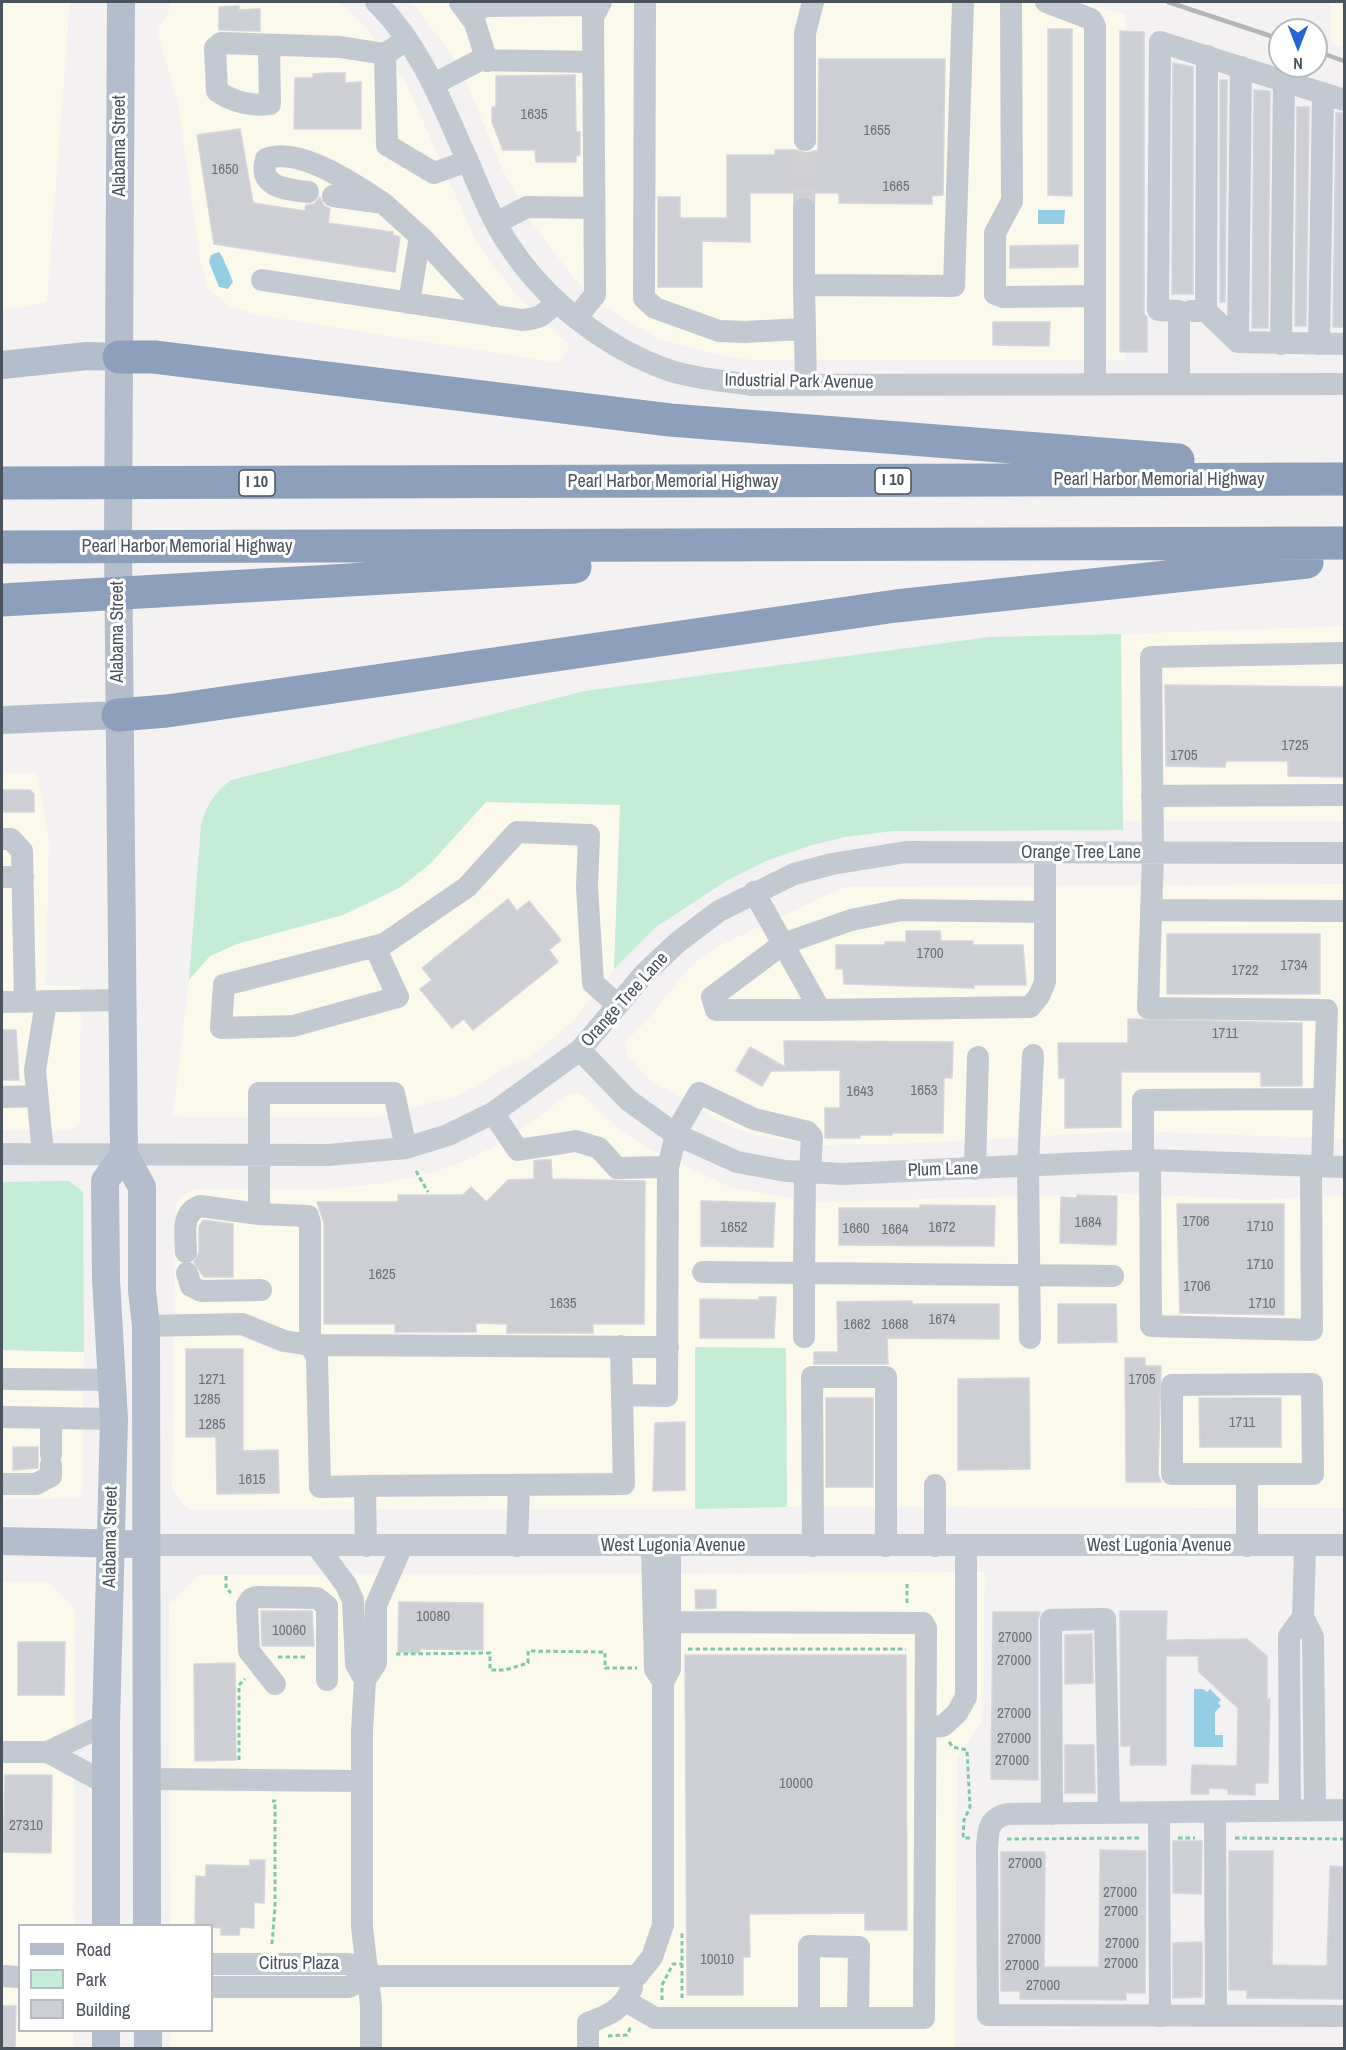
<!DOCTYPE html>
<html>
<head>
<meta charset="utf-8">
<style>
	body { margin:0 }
	#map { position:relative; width:1346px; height:2050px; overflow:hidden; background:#f3f1f1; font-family:"Archivo Narrow",sans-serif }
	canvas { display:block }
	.frame { position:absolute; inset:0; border:3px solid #4a525c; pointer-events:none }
	.legend { position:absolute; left:18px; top:1924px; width:195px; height:108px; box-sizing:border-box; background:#fff; border:2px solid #b7babe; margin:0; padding:8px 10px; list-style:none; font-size:18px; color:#4a525c }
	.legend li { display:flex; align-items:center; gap:12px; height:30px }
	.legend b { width:30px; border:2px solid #b7babe }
	.north { position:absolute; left:1268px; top:18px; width:60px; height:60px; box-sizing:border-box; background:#fff; border:2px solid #b7babe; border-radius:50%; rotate:180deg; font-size:16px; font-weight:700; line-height:24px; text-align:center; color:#4a525c }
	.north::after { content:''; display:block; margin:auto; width:21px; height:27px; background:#2964d4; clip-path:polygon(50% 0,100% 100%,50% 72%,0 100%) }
</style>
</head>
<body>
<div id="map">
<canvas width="1346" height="2050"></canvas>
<div class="frame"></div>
<ul class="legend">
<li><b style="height:8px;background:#b3bdcc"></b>Road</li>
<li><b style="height:16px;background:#c4ecd7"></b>Park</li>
<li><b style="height:16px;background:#cecfd4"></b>Building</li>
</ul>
<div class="north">N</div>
</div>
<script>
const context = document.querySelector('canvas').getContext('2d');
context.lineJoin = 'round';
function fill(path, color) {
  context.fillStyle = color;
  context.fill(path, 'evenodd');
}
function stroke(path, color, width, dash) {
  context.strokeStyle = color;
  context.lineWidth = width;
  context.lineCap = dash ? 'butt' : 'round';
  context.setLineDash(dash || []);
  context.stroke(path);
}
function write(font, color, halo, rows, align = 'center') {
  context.font = font + ' "Archivo Narrow",sans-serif';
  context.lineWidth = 6;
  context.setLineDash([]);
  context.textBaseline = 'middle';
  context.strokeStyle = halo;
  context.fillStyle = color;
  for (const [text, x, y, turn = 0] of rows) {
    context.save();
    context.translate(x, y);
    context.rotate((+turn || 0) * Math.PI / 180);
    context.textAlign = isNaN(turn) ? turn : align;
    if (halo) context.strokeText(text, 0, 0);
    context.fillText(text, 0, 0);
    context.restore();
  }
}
const commercial = new Path2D(`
	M2 2H70L47 302 2 311Z
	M170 2H338L356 17 376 40 408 87 476 241 515 294 570 346 558 363 257 315 229 306 209 289 201 265 178 103 158 34 160 24 168 14Z
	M412 2H1085L1126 15 1125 360H752L723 356 658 339 601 305 574 279 530 220 502 169 466 81 452 55Z
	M1331 2H1344V47L1331 43Z
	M1344 626V821H1123L1121 634Z
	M2 773H37L49 842 46 985 81 986 80 1122 73 1130H2Z
	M486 802 620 805 614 969 575 1019 527 1060 513 1064 460 1095 376 1117H178L173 1113 189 980 210 956 237 944 343 915 377 900 401 887 431 863Z
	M1344 884V1139L1129 1131 924 1143 826 1145 794 1142 755 1135 719 1121 650 1080 628 1056 624 1043 654 1013 677 982 698 960 716 947 844 887Z
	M576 1093 586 1097 612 1123 647 1148 733 1188 779 1196 826 1202 1124 1193 1257 1200 1344 1196V1508L787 1507 786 1348 695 1347V1509L192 1510 184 1505 172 1489 176 1206 181 1196 196 1189H326L384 1183 430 1173 462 1162 497 1145 570 1094Z
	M2 1350 84 1352 82 1494 80 1498 2 1499Z
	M985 1572 982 1720 957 1758 955 2048H170V2031L212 2030V1926L170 1925 169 1604 199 1575Z
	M2 1582H49L75 1609 74 1925 20 1926V2030L73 2031V2048H2Z`);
const green = new Path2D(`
	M1121 634 1123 830 893 831 845 837 809 846 766 861 726 881 656 927 614 969 620 805 486 802 431 863 401 887 343 915 237 944 210 956 189 980 201 825C207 805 214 793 231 780L585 691 990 637Z
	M69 1181 83 1192 84 1352 2 1350V1182Z
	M695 1347 786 1348 787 1507 695 1509Z`);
const water = new Path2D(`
	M1038 210H1065L1064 224H1038Z
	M219 252C222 254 231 277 233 282L228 289 219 287 209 262 211 255Z
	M1194 1689H1203L1207 1692 1210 1689 1221 1700 1218 1703 1221 1706 1215 1712V1735H1223V1747H1194Z`);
const building = new Path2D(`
	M239 6V10L260 9V31L219 30V7Z
	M1048 29H1072V196L1048 195Z
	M1120 31 1144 32V314L1147 317V352H1120Z
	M819 59H945L943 195 932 196V204L839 203V193H750V242L702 241V287H658V197H680V218H727V155H775V150H797L806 153 818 150Z
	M1173 63 1193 67V294H1172Z
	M329 73H345V83L361 82V129H294L295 78H313V74Z
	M575 75 576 132H580V155L576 156V162H536L535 150H503L492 122V107H496V76Z
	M1220 80H1227L1225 302H1220Z
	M1254 90 1270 91 1268 328H1252Z
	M1297 107H1309V113L1306 326H1295Z
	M1336 113H1343V327H1333Z
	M240 129 253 203 305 211 306 205 314 204 320 197 324 206 330 209 328 223 393 232V235L400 237 395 272 214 244 197 135Z
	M1078 245V267L1010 268V246Z
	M993 322H1050L1049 346 993 345Z
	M1165 685 1344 687V777L1288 776V761H1226L1225 767 1166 766Z
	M2 790H30L34 794V812H2Z
	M508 899 517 911 529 901 561 940 549 950 558 962 473 1030 464 1019 452 1028 420 989 432 980 422 968Z
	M906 931H940L941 941H973V945H1023L1026 985H974V988L844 984 843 969H836V945H885V942H906Z
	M1167 934H1320V994H1167Z
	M1128 1019 1302 1023V1086H1261V1072H1121V1127L1065 1128V1078H1059L1058 1043H1128Z
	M2 1030H16L19 1080H2Z
	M784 1041 953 1042 952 1078H944L943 1133H892V1135H860V1138H825V1108H840V1070L771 1071 762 1086 736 1071 750 1047 785 1067Z
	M540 1160H551L552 1179 645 1181 644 1324H593V1333H507V1324L476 1323V1332H395V1324H324V1223L317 1202H398V1195H463L471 1187 486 1202 508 1180 534 1179V1161Z
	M1077 1195 1117 1196 1116 1245 1060 1243 1061 1197 1077 1198Z
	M701 1201 775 1203 773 1247 701 1246Z
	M1177 1204H1284V1315L1180 1313Z
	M920 1205 995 1206 994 1246 839 1245V1208H920Z
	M203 1220 233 1224V1277H204L194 1262 199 1252V1227Z
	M759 1297H776L774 1338H700V1299L759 1300Z
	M912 1301V1304H999V1339L887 1338 888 1364H814V1352H838L837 1302Z
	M1058 1304H1116L1117 1342 1058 1343Z
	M186 1349H243V1451L278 1450 279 1493 217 1494 216 1437H186Z
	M1125 1358H1145V1366H1161L1158 1474 1161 1482H1126Z
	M1029 1378 1030 1469 958 1470V1379Z
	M826 1398H873V1487H826Z
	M1199 1398H1281V1447H1200Z
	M685 1422V1490L653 1491 655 1423Z
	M13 1447H38V1468L13 1470Z
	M695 1590H716V1608L696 1609Z
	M399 1602 483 1603V1650L420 1649V1653L398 1652Z
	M261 1611H312L314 1646H262Z
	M1120 1611H1167L1166 1640 1247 1639 1267 1656V1699H1270L1268 1783H1255V1795L1228 1794V1789L1209 1788V1794H1191L1192 1765 1237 1766 1238 1708 1199 1672 1198 1656H1166V1765H1130L1131 1746H1121Z
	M993 1612H1040L1038 1620V1780L991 1779Z
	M1092 1634 1093 1683 1065 1684V1635Z
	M18 1642H65L64 1695H18Z
	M685 1655H906L907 1930H865V1913L749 1914 750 1957H743V1995H687Z
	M235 1663 236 1760 195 1761 194 1664Z
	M1065 1745H1094L1095 1793H1065Z
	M5 1775H52L51 1853 3 1852Z
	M1173 1841H1202L1201 1894 1173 1893Z
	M1100 1850 1146 1851 1145 1993H1126V2000L1020 1999V1991H1001V1852H1045L1044 1967H1099Z
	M1229 1851H1273L1272 1965 1327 1966 1330 1866 1344 1867V1999L1247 1998V1990H1229Z
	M250 1860H265L264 1903 254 1902V1928L240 1927 239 1935H221V1928L195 1926 196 1876 206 1877V1865L250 1866Z
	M1202 1942V1997L1173 1998V1943Z
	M2 2006H16L15 2049H2Z`);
const minorTunnel = new Path2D(`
	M804 209 805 140`);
const path = new Path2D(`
	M416 1171 428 1192
	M226 1576V1588L231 1593
	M907 1603V1584
	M688 1649H906
	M396 1654 490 1653V1670H505L528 1663V1651L605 1652V1668H637
	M278 1657H307
	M949 1742 953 1747 967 1750 970 1807 964 1820 963 1838H970
	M239 1760V1685L245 1679
	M1178 1838H1195
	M1235 1838 1344 1839
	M1007 1839 1141 1838
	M272 1944 275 1907V1801H272
	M682 1998V1933
	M662 2000V1985L673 1964H682
	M608 2036 627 2035 631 2026`);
const minor = new Path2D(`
	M376 2C416 41 439 95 461 146 477 180 489 217 511 248 548 303 607 349 671 371 697 379 725 381 752 385L1344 384
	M645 2 644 298 655 308 719 331 744 332 804 329
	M1011 2 1012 201 995 233V294L1003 297 1095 296
	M1046 2 1091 19 1095 26V384
	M460 3 475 23 487 61
	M468 13 487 6 599 5
	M397 46 385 54 387 145 434 173 468 161
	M269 47 270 104C252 107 231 101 217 91L215 48 221 43 340 47 385 54
	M434 84 480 60 593 62
	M805 140V33L813 2
	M308 192C286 189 258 188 266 159 298 145 357 186 383 203L333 196
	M383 203 424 240 494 316
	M804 209V285
	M496 223 527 207 594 208
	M262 280 522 320C539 319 545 315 556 301
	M409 303 420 236
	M1191 311H1206L1238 342 1344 344
	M1206 311 1207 56
	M576 318 595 295 593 17 601 2
	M1238 342 1241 67
	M1281 344 1284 81
	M1319 344 1323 93
	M806 384 804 285 954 286 963 2
	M1179 384V311L1158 310 1160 42 1344 100
	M1152 796 1344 795
	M2 839H11L22 851 25 1002
	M2 877H23
	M754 892 820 1010 1030 1007 1039 996 1045 982V853
	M1151 910 1344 911
	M375 947 398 997 293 1026 221 1028 224 985 384 944 467 887 517 832 589 835 587 887 593 983 618 1005
	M2 1002 121 1000
	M820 1010H716L712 997 783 944 851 920 901 910 1045 912
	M580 1050 628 1100 675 1134 737 1162 786 1171 843 1174 1150 1160 1344 1167
	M2 1097 37 1096
	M493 1113 518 1150 576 1141 599 1148 617 1168 668 1167
	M675 1134 699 1093 754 1119 808 1132 812 1137 810 1173
	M2 1154 328 1155 406 1148 448 1135 493 1113 580 1050 644 974 678 942 719 911 794 874 832 864 906 852 1344 853
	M43 1154 35 1070 46 1002
	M1143 1160V1100L1324 1099
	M1150 1160 1151 1326 1312 1330 1311 1166
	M1322 1166 1327 1010 1148 1008 1153 853 1151 657 1344 653
	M975 1169 978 1057
	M805 1173 804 1273 1113 1276
	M259 1214V1093H394L406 1148
	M186 1252C186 1234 180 1214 200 1206L259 1214 308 1216 310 1223V1345L317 1357 320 1487 365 1486 366 1546
	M703 1272 804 1273V1337
	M187 1273 191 1286 201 1291 261 1290
	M146 1326 242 1324 284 1341 310 1345 668 1347
	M1030 1338 1028 1167 1033 1055
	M621 1346 622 1395
	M2 1379 113 1380
	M1312 1384 1313 1474H1172V1385Z
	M2 1417 114 1419
	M51 1454V1418
	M1247 1474V1546
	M2 1484H36L51 1476V1465
	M935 1485V1546
	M365 1486 624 1484 622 1395 667 1396 668 1167 676 1135
	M147 1545H1344
	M317 1546 346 1585 353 1600 356 1664 365 1680 362 1731V1927L371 2005V2048
	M517 1546 519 1485
	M652 1546 655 1669 663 1682
	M813 1546 812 1377H886V1546
	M1305 1546 1303 1617 1313 1637 1315 1810
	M365 1680 376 1663V1605L402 1546
	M275 1684 249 1651 247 1605 251 1599 256 1597 317 1598 327 1606V1680
	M926 1727 943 1726 957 1713 966 1697V1546
	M2 1752H48L106 1724
	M48 1752 105 1783
	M148 1779 362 1781
	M1290 1810 1289 1636 1303 1617
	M1344 1810 1008 1814C989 1818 988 1829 987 1847L988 2015 1344 2016
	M1215 1813 1216 2015
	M1052 1814 1051 1620 1105 1619 1109 1813
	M1159 1814 1160 2016
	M212 1964H349L368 1976
	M2 1976 20 1977
	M212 1987H349L368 1976H637L652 1957 663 1925V1682L670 1669V1546
	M626 2001 655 2018H924L926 1628 923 1623 671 1622
	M809 2017V1946L859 1947 858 2017
	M588 2048V2023C609 2015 622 2010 632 1988`);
const major = new Path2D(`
	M121 2 118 541 124 1154 142 1187V1291L146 1326 147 1926
	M2 365 87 356 119 357
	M2 720 118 715
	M2 1541 130 1544
	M106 1926V1724L114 1419 106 1279 105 1181 124 1154
	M106 2030V2048
	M148 2030V2048`);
const highway = new Path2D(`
	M119 357H154L670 420 1178 460
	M2 483 1344 479
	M2 547 1344 543
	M2 600 575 567
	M118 715 167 711 896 606 1307 562`);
const rail = new Path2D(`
	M1168 2 1280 39
	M1316 51 1344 61`);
const numberNames = [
	["1635",534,115],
	["1655",877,131],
	["1650",225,170],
	["1665",896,187],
	["1725",1295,746],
	["1705",1184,756],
	["1700",930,954],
	["1734",1294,966],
	["1722",1245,971],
	["1711",1225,1034],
	["1653",924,1091],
	["1643",860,1092],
	["1706",1196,1222],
	["1684",1088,1223],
	["1710",1260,1227],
	["1652",734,1228],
	["1672",942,1228],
	["1660",856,1229],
	["1664",895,1230],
	["1710",1260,1265],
	["1625",382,1275],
	["1706",1197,1287],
	["1635",563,1304],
	["1710",1262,1304],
	["1674",942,1320],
	["1662",857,1325],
	["1668",895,1325],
	["1271",212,1380],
	["1705",1142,1380],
	["1285",207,1400],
	["1711",1242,1423],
	["1285",212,1425],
	["1615",252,1480],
	["10080",433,1617],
	["10060",289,1631],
	["27000",1015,1638],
	["27000",1014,1661],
	["27000",1014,1714],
	["27000",1014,1739],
	["27000",1012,1761],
	["10000",796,1784],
	["27310",26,1826],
	["27000",1025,1864],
	["27000",1120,1893],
	["27000",1121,1912],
	["27000",1024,1940],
	["27000",1122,1944],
	["10010",717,1960],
	["27000",1121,1964],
	["27000",1022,1966],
	["27000",1043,1986]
];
const shields = [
	[893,481,36],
	[257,483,36]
];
const shieldNames = [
	["I 10",893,481],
	["I 10",257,483]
];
const streetNames = [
	["Alabama Street",120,146,-90],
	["Industrial Park Avenue",799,382,1],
	["Pearl Harbor Memorial Highway",1159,480],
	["Pearl Harbor Memorial Highway",673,482],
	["Pearl Harbor Memorial Highway",187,547],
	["Alabama Street",118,632,-90],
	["Orange Tree Lane",1081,853],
	["Orange Tree Lane",625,1000,-48],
	["Plum Lane",943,1170,-2],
	["Alabama Street",111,1537,-89],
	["West Lugonia Avenue",673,1546],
	["West Lugonia Avenue",1159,1546],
	["Citrus Plaza",299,1964]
];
fill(commercial, '#fbf8ec');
fill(green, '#c4ecd7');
fill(water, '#95cde5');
fill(building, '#cecfd4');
stroke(building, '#d5d6db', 1.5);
stroke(minorTunnel, '#d1d1d3', 22, [22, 11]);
stroke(path, '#7ec7aa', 3, [4.5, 3]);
stroke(minor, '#c3c9d1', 22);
stroke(major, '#b3bdcc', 28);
stroke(highway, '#8d9fba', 33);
stroke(rail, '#b3b5ba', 4.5);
write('15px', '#6b717a', null, numberNames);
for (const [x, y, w] of shields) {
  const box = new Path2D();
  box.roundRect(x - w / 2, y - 13, w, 26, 4.5);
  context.fillStyle = '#fff';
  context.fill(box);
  stroke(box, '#4a525c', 1.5);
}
write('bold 16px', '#4a525c', null, shieldNames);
write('18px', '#4a525c', '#fff', streetNames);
</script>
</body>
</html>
